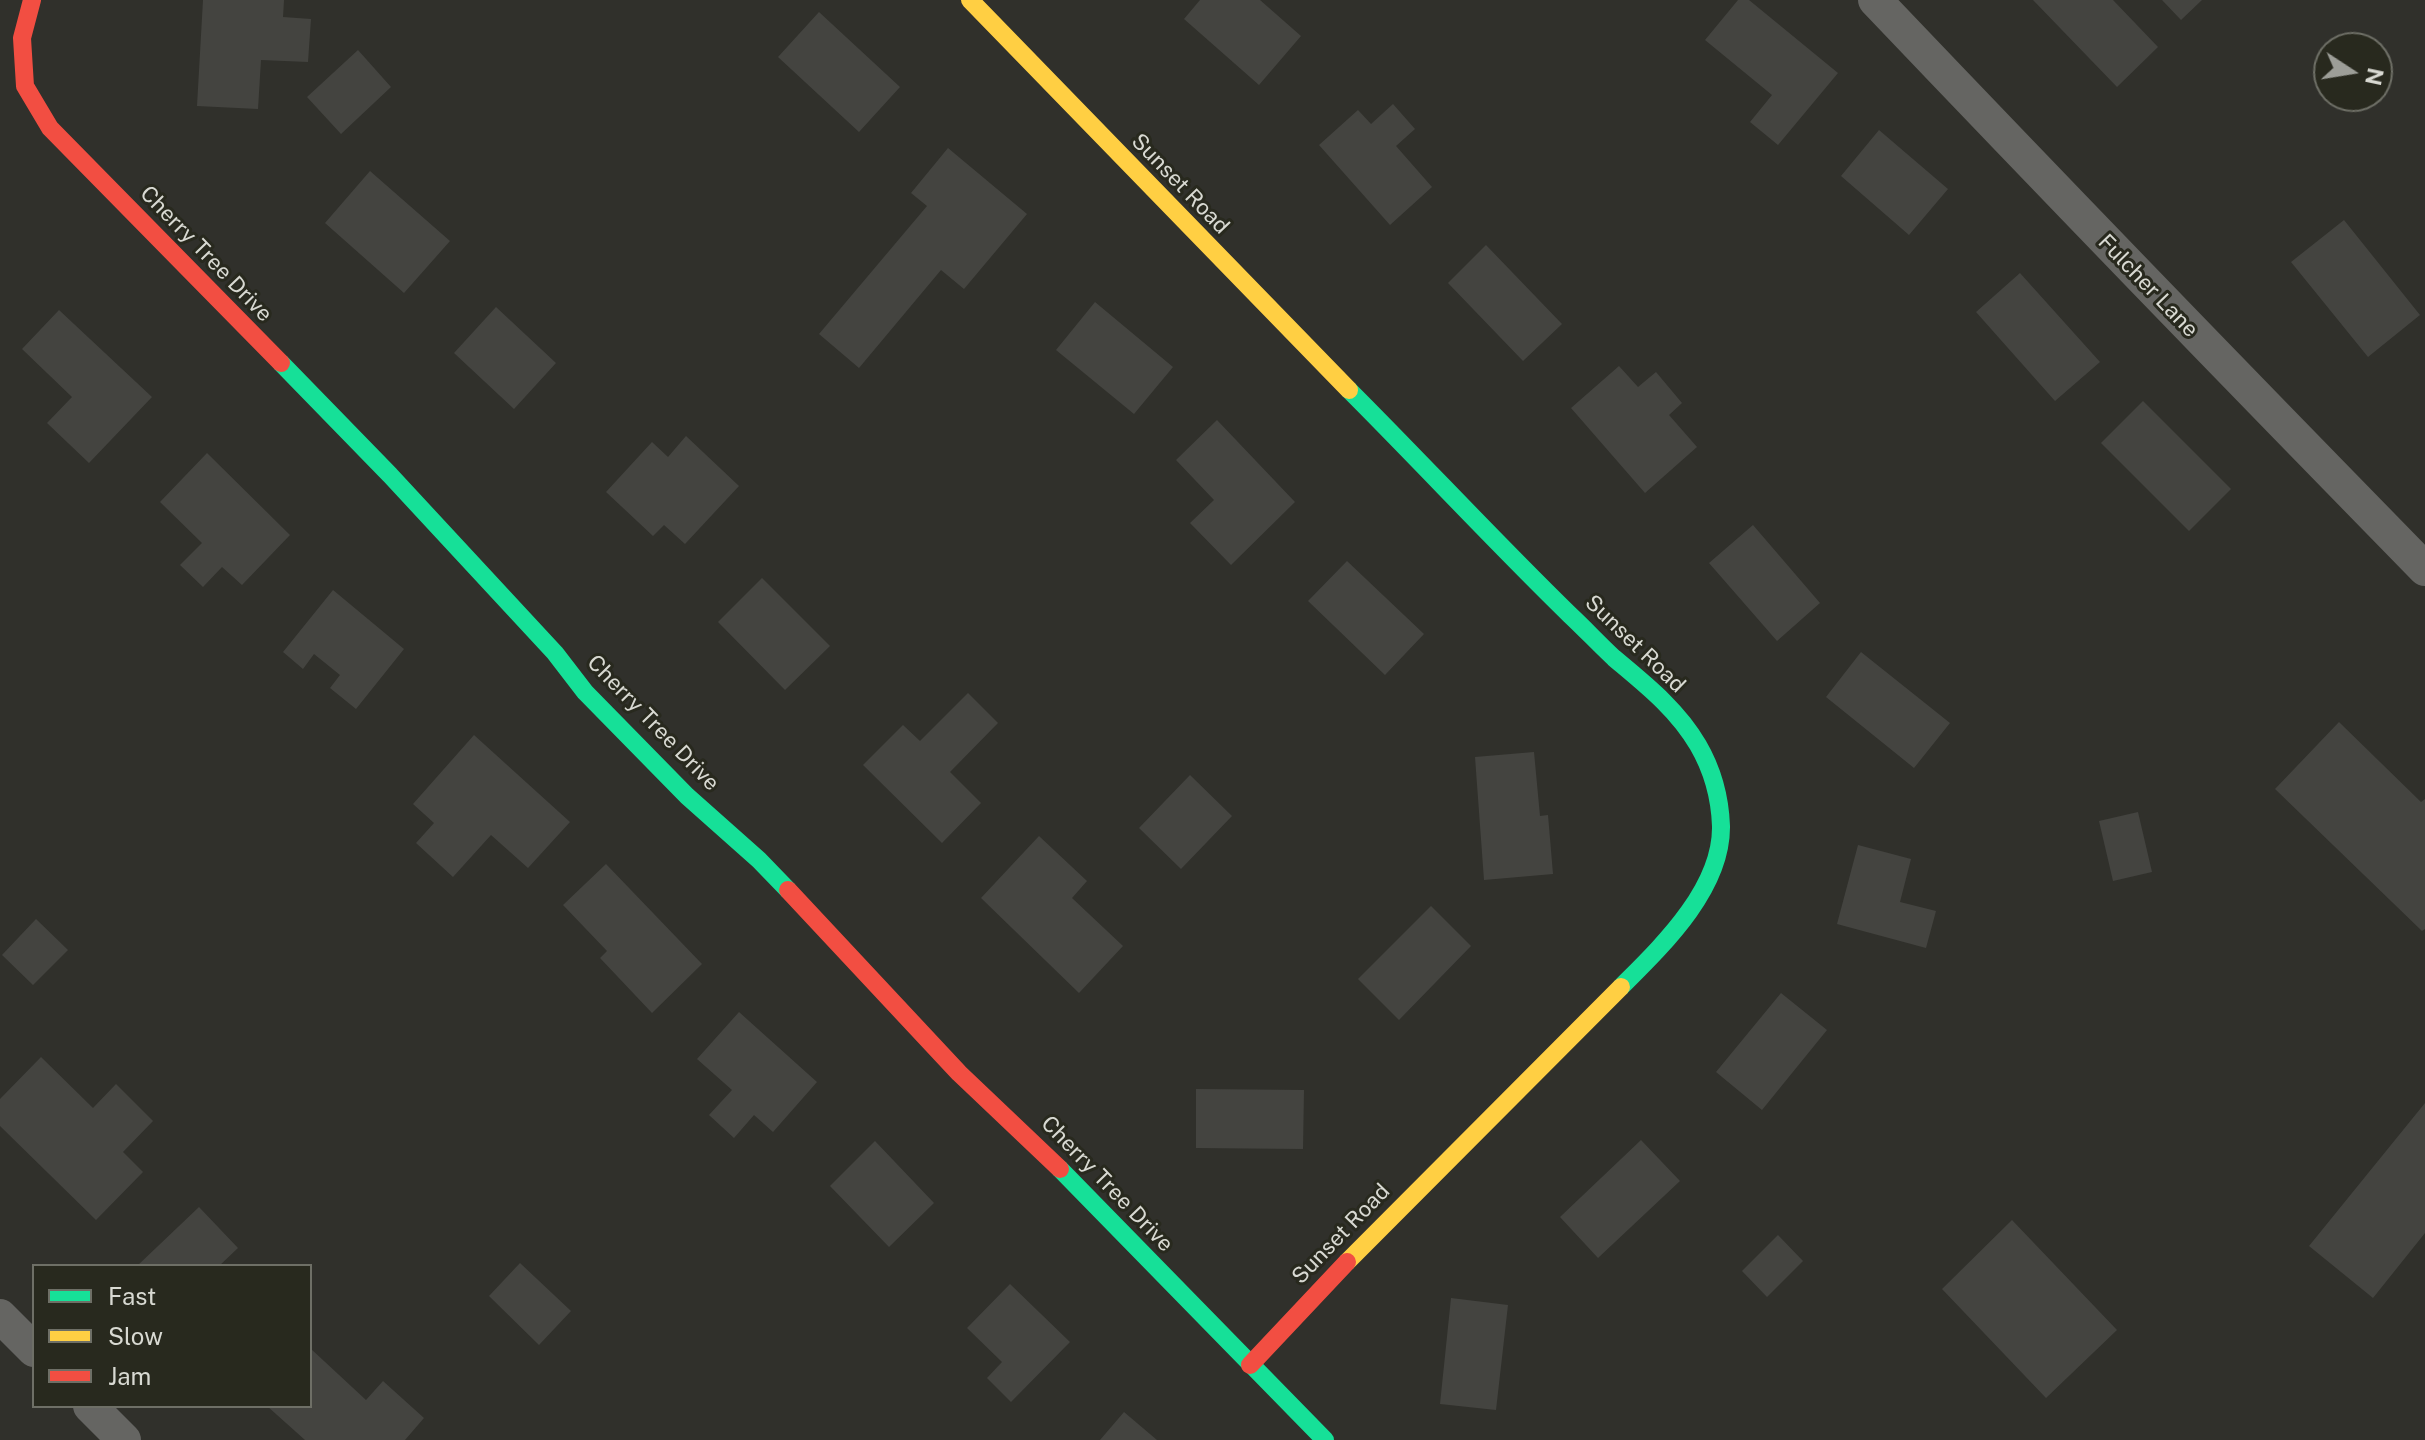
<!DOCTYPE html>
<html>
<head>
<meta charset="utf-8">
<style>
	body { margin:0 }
	#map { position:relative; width:2425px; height:1440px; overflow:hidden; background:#30302b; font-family:"Public Sans",sans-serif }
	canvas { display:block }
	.legend { position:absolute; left:32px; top:1264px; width:280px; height:144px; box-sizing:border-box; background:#28291e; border:2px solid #6e6f66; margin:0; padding:10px 14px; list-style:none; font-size:24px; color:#d8d9d2 }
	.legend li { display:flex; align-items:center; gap:16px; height:40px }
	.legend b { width:40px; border:2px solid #6e6f66 }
	.north { position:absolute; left:2313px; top:32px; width:80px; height:80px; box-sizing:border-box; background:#28291e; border:2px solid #6e6f66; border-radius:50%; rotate:102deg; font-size:22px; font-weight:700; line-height:32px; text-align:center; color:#d8d9d2 }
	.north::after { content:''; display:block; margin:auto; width:28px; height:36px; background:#9d9e98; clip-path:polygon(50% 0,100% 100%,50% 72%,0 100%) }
</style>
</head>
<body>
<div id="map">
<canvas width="2425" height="1440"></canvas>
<ul class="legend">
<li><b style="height:10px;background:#16e098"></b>Fast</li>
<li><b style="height:10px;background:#ffcf43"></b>Slow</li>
<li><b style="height:10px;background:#f24e42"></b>Jam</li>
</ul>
<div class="north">N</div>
</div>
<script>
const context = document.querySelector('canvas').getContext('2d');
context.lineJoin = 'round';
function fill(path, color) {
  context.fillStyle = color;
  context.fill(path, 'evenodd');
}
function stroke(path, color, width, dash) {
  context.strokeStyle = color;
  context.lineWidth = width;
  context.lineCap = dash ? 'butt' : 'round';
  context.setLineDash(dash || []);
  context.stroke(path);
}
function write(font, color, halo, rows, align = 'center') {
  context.font = font + ' "Public Sans",sans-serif';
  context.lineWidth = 6;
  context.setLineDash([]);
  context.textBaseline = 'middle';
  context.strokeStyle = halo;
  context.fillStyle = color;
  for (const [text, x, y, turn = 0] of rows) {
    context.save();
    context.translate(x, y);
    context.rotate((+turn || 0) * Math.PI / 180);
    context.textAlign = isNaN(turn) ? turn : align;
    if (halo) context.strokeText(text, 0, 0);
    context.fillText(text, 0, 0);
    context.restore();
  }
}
const building = new Path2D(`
	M203 0H284L283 17 311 19 308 62 261 60 258 109 197 106Z
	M1200 0H1260L1301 36 1259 85 1184 19Z
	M1738 0H1749L1838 73 1778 145 1750 122 1772 95 1705 40Z
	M2033 0H2113L2158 47 2117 87Z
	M2162 0H2202L2181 20Z
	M819 12 900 87 859 132 778 57Z
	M358 50 391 87 341 134 307 97Z
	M1393 104 1415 129 1396 146 1432 187 1390 225 1319 145 1358 110 1371 124Z
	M1879 130 1948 189 1909 235 1841 176Z
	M948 148 1027 214 964 289 941 270 859 368 819 334 927 206 911 193Z
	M370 171 450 241 404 293 325 223Z
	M2344 220 2420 315 2368 357 2291 262Z
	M1486 245 1562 324 1523 361 1448 283Z
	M2020 273 2100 362 2055 401 1976 312Z
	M1095 302 1173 367 1134 414 1056 350Z
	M496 307 556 363 514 409 454 353Z
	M59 310 152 397 89 463 47 423 72 397 22 349Z
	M1619 366 1638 387 1656 372 1682 403 1669 415 1697 447 1645 493 1571 408Z
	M2143 401 2231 489 2189 531 2101 443Z
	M1217 420 1295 502 1231 565 1190 523 1214 500 1176 460Z
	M686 436 739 486 685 544 664 525 653 536 606 492 652 442 668 457Z
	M207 453 290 535 242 585 222 567 203 587 180 565 202 543 160 502Z
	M1753 525 1820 603 1777 641 1709 563Z
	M1347 561 1424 634 1385 675 1308 601Z
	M762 578 830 646 785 690 718 622Z
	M333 590 404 649 356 709 330 688 340 675 314 654 303 669 283 652Z
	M1861 652 1950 723 1914 768 1826 697Z
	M968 693 998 723 950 772 981 803 942 843 863 765 903 725 920 741Z
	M2339 722 2421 802 2425 799V929L2422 931 2275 789Z
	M474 735 570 822 528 868 491 835 453 877 416 843 434 823 413 804Z
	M1534 752 1540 816 1548 815 1553 874 1484 880 1475 757Z
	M1190 775 1232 816 1181 869 1139 828Z
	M2138 812 2152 872 2113 881 2099 821Z
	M1039 836 1087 881 1072 898 1123 946 1079 993 981 898Z
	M1858 845 1911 859 1900 902 1936 911 1926 948 1837 924Z
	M606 864 702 964 652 1013 600 958 607 951 563 905Z
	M1431 906 1471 946 1399 1020 1358 979Z
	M36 919 68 950 33 985 2 955Z
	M1781 993 1827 1030 1762 1110 1716 1072Z
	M739 1012 817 1082 773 1132 754 1115 734 1138 709 1115 732 1090 697 1059Z
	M41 1057 93 1108 116 1084 153 1121 123 1152 143 1172 96 1220 0 1126V1099Z
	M1196 1089 1304 1090 1303 1149 1196 1148Z
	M2425 1103V1233L2373 1298 2309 1246Z
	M1641 1140 1680 1181 1598 1258 1560 1217Z
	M875 1141 934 1203 889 1247 830 1186Z
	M199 1207 238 1248 219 1266H137Z
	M2012 1220 2117 1330 2046 1398 1942 1289Z
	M1778 1235 1803 1261 1767 1297 1742 1271Z
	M520 1263 571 1311 539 1345 489 1296Z
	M1010 1284 1070 1342 1011 1402 987 1378 1002 1362 967 1328Z
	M1451 1298 1508 1305 1496 1410 1440 1404Z
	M310 1348 366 1400 383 1381 424 1418 405 1440H305L267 1406H310Z
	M1124 1412 1157 1440H1100Z`);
const street = new Path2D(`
	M1875 0C2057 191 2240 380 2425 569
	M0 1316 34 1350
	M90 1406 124 1440`);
const fast = new Path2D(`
	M281 363 390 475 555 653 585 692 687 796 759 860 788 890
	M1349 390C1423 464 1495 542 1570 615 1585 629 1599 644 1614 658 1645 684 1677 709 1698 745 1712 769 1720 798 1721 826 1722 889 1662 946 1621 987
	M1060 1169 1325 1440`);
const slow = new Path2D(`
	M970 0 1349 390
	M1347 1262 1621 987`);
const jam = new Path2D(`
	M32 0 22 38 25 86 50 128 281 363
	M788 890 959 1073 1060 1169
	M1250 1365 1347 1262`);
const streetNames = [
	["Sunset Road",1180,184,46],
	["Cherry Tree Drive",206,254,46],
	["Fulcher Lane",2148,286,46],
	["Sunset Road",1635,644,44],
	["Cherry Tree Drive",653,723,46],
	["Cherry Tree Drive",1107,1184,46],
	["Sunset Road",1341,1234,-46]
];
fill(building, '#444440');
stroke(street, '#656562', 34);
stroke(fast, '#16e098', 18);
stroke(slow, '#ffcf43', 18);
stroke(jam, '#f24e42', 18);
write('22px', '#d8d9d2', '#28291e', streetNames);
</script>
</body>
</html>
